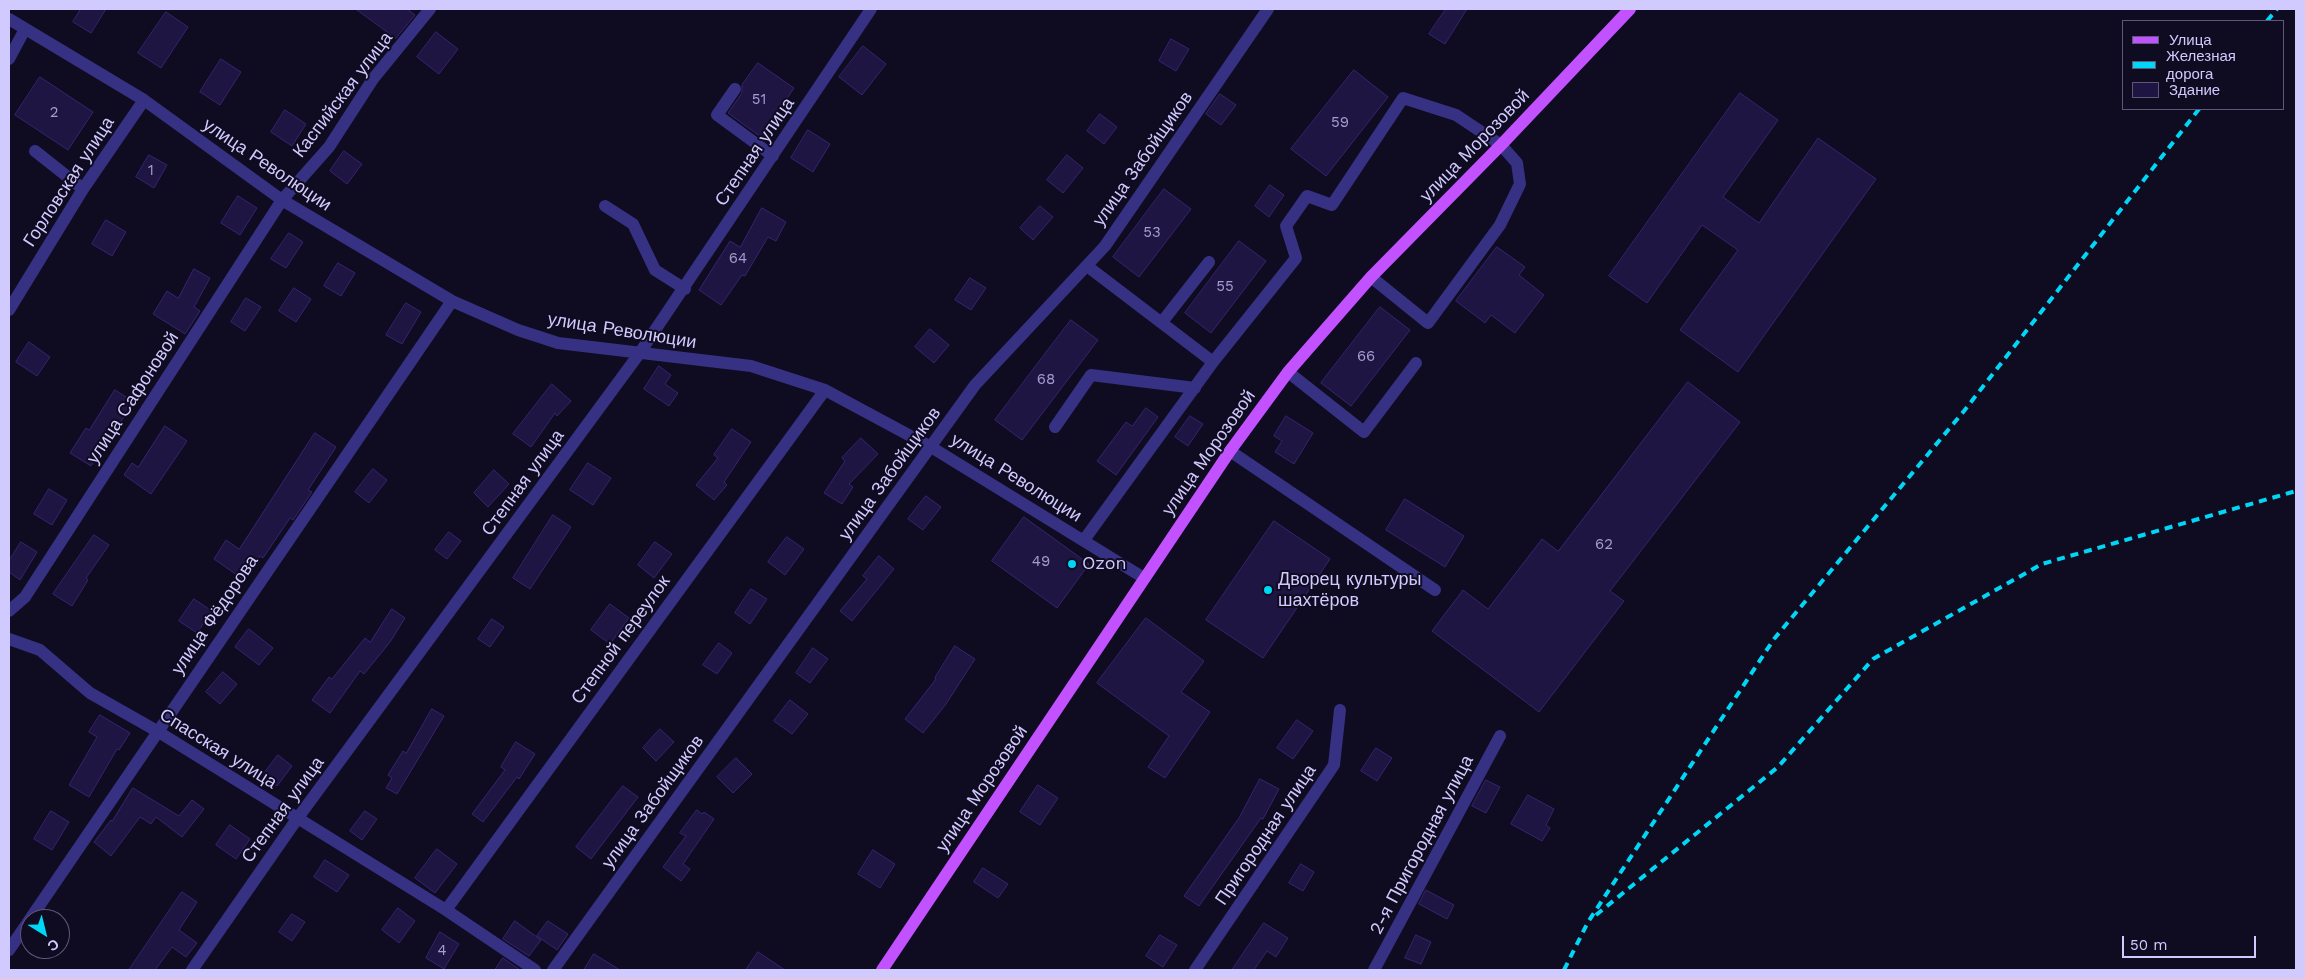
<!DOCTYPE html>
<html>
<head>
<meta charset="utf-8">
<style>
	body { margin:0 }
	#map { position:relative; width:2305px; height:979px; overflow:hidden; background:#0f0b20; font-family:"Work Sans",sans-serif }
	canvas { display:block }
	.frame { position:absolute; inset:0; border:10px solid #d1caff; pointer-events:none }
	.legend { position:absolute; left:2122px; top:20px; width:162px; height:90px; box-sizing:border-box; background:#0f0b20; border:1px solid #5d5779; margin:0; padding:6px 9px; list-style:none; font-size:15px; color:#d1caff }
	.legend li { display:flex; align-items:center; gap:10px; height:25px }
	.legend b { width:25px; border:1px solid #5d5779 }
	.north { position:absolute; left:20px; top:909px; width:50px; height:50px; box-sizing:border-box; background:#0f0b20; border:1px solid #5d5779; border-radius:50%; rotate:144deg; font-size:14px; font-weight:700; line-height:20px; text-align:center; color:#d1caff }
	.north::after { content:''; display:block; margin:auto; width:18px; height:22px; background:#00d6f5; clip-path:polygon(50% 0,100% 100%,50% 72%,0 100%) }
	.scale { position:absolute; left:2122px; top:936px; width:134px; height:22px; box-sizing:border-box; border:2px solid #d1caff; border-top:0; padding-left:6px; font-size:15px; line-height:18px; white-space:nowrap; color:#d1caff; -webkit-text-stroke:4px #0f0b20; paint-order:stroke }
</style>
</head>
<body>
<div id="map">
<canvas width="2305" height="979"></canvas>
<div class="frame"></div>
<ul class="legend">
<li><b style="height:6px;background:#c251ff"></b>Улица</li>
<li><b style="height:6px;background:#00d6f5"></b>Железная дорога</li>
<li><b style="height:14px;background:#1f1542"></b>Здание</li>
</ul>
<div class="north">С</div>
<div class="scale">50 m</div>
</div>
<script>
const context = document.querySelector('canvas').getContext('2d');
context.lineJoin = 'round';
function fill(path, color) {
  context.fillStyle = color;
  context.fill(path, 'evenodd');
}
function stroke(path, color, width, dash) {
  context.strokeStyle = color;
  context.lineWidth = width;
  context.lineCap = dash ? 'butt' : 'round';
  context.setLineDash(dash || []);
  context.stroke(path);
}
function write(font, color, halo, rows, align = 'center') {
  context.font = font + ' "Work Sans",sans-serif';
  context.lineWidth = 4;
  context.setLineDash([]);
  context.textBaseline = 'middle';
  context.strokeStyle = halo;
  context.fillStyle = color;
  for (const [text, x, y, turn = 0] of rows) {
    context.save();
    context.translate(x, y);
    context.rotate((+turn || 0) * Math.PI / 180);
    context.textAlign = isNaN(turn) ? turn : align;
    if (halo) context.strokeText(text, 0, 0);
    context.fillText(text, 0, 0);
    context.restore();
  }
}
const building = new Path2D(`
	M81 9H106L91 33 73 22Z
	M356 9H407L415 15 396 38Z
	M1446 9H1467L1445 44 1429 34Z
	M166 12 188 27 161 68 138 53Z
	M436 32 458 49 439 74 417 57Z
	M1171 39 1189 49 1176 71 1159 61Z
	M863 46 886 64 862 95 839 77Z
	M221 59 241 72 220 105 200 92Z
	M758 63 794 88 761 137 728 113 742 93V85Z
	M1354 70 1388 97 1326 176 1291 149Z
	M40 77 93 112 68 150 15 115Z
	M1740 93 1778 120 1723 197 1759 223 1818 138 1876 179 1738 372 1680 330 1738 250 1702 225 1647 303 1609 276Z
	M1220 94 1236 105 1221 125 1206 114Z
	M285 110 306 124 292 146 271 132Z
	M1100 114 1117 127 1104 144 1087 131Z
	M808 130 830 144 813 172 791 158Z
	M344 151 362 164 347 184 330 171Z
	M149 155 167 165 154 188 136 177Z
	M1067 155 1083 168 1063 193 1047 180Z
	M1270 185 1284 195 1269 217 1255 206Z
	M1164 189 1191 209 1139 277 1113 257Z
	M238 196 257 208 240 235 221 223Z
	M1040 206 1053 217 1033 240 1020 228Z
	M762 208 786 222 776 241 768 237 745 276 742 275 721 305 699 290 730 241 740 247Z
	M106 220 126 232 112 256 92 244Z
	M289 233 303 242 286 268 271 259Z
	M1239 241 1266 261 1211 333 1185 313Z
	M1497 247 1525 267 1519 275 1544 295 1515 333 1491 315 1485 323 1456 301Z
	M338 263 355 273 341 296 324 286Z
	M194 269 210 278 194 307 200 311 185 334 153 314 167 291 178 298Z
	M970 278 986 288 971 310 955 300Z
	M294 288 311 299 296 322 279 311Z
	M246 298 261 307 245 331 231 322Z
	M406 303 421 312 402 344 386 335Z
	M1380 307 1410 330 1351 406 1321 383Z
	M1071 320 1098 340 1022 440 995 420Z
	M930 329 949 345 934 363 915 347Z
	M29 342 50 357 37 376 16 362Z
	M659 366 671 375 665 384 678 393 669 406 644 389Z
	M1688 382 1740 422 1610 591 1624 601 1539 712 1432 631 1463 590 1488 609 1542 539 1558 551Z
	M552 384 571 401 557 416 555 413 531 447 513 434Z
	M115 390 134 402 91 466 70 453 86 428 89 430Z
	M1146 408 1158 417 1116 475 1097 461 1126 422 1132 426Z
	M1190 416 1203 424 1188 446 1175 437Z
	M1286 416 1313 433 1294 464 1275 452 1282 441 1274 436Z
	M165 426 187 441 151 494 124 475 132 463 138 467Z
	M732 429 751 442 724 482 727 485 714 500 696 485 718 458 714 455Z
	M315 433 336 447 308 490 312 492 293 520 290 518 263 558 260 556 244 580 214 559 226 540 239 549Z
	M861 438 878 454 849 484 853 487 842 504 824 493 845 461 842 458Z
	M588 463 611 478 593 505 570 490Z
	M373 469 387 480 369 503 355 492Z
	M494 470 509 484 488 507 474 493Z
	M49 489 67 500 52 525 34 514Z
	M926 496 941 507 923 530 908 519Z
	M1405 499 1464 536 1445 567 1386 530Z
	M553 515 571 527 530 589 513 578Z
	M1024 517 1089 564 1057 608 992 561Z
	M1274 521 1330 559 1263 658 1206 620Z
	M449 532 461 541 447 559 435 550Z
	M94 535 109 545 86 578 88 580 72 606 53 594Z
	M787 537 804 549 785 575 768 562Z
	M21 542 37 552 20 580 9 572V561Z
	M655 542 672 554 654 578 638 565Z
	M879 556 894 569 852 621 840 611 867 579 863 576Z
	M751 589 767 599 750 624 735 613Z
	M194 599 212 611 197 633 179 621Z
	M610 604 629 618 610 644 591 630Z
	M392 609 405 618 390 642 364 674 360 671 330 713 312 700 329 677 332 679 365 638 370 642Z
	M1146 618 1204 661 1181 692 1210 712 1165 778 1148 767 1169 736 1097 683Z
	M492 619 504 627 490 647 478 639Z
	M249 629 273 648 259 665 235 647Z
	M719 643 732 653 717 674 703 665Z
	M955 646 975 659 946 704 923 733 905 719 936 679 935 678Z
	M813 648 828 659 810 683 796 673Z
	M223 672 237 684 220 704 206 692Z
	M790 700 808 714 792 734 774 721Z
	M432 709 444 716 397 794 386 788 392 778 388 775 403 751 406 753Z
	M100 715 130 733 119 750 117 749 89 797 69 785 97 737 89 732Z
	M1297 720 1313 731 1293 759 1277 748Z
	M660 729 674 742 656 761 643 748Z
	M516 742 535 754 519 779 517 777 483 822 472 814 505 770 501 767Z
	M1376 748 1392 758 1377 781 1361 771Z
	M278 755 292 766 277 786 263 775Z
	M736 758 752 774 733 793 717 777Z
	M1260 779 1279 789 1263 819 1261 818 1199 906 1184 896 1239 818Z
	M1486 780 1500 787 1486 813 1472 806Z
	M1038 785 1058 798 1040 825 1020 812Z
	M623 786 638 797 591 859 576 847Z
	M133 788 179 816 192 800 204 809 182 837 156 817 151 824 140 817 111 856 94 842 111 820 112 821Z
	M1528 795 1554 809 1546 825 1550 828 1542 841 1511 824Z
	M697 810 702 814 704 812 714 819 683 864 690 869 681 881 663 867 686 836 680 833Z
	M51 811 69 822 52 850 34 839Z
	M365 811 377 819 362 840 350 831Z
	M230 825 250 839 236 859 216 845Z
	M437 849 457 864 435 893 415 878Z
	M873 850 895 864 880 888 858 874Z
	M325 860 349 875 337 892 314 877Z
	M1301 864 1314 872 1303 891 1289 883Z
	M983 868 1008 884 998 898 974 882Z
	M1426 890 1454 905 1447 919 1419 904Z
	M182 892 197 902 179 930 197 943 186 957 172 947 155 970H129Z
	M398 908 415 921 399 943 382 930Z
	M292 914 305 922 292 941 279 932Z
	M515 921 541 940 529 956 503 939Z
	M548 921 568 934 557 950 537 936Z
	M1264 923 1288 938 1276 957 1267 951 1254 970H1232Z
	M440 932 459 944 444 969 426 958Z
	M1160 935 1177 945 1163 967 1146 956Z
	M1416 935 1431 942 1421 964 1405 958Z
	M758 952 785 970H746Z
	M594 954 620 970H584Z
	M503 958 520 970H495Z`);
const minor = new Path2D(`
	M9 19 144 100 282 200 452 301 518 330 558 343 751 366 825 390 931 447 1144 578
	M9 59 25 29
	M735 89 717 115 773 156
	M35 151 83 189
	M605 206 633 224 655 270 685 289
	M9 310 83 189 144 100
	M1162 322 1209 262
	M1213 362 1296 258 1286 226 1307 196 1332 205 1403 98 1456 115 1501 145 1517 163 1520 184 1500 225 1428 323 1371 277
	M1288 372 1364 432 1416 363
	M1055 427 1091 375 1195 388
	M1230 451 1435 590
	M1084 540 1213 362 1087 266
	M9 611 25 597 282 200 329 147 373 79 430 9
	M9 639 40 650 90 693 157 731 446 910 535 970
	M446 910 825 390
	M9 950 452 301
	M192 970 297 819 639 354 871 9
	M553 970 975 385 1105 246 1268 9
	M1195 970 1334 765 1340 710
	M1374 970 1500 736`);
const major = new Path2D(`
	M882 970 1230 451 1288 372 1371 277 1501 145 1630 9`);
const rail = new Path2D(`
	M2267 21 2277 9
	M1596 915 1778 767 1873 659 2042 564 2296 491
	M1564 970 1588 922 1774 639 1964 411 2199 109`);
const markers = [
	[1072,564,5,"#00d6f5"],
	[1268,590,5,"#00d6f5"]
];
const numberNames = [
	["51",759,100],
	["2",54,113],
	["59",1340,123],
	["1",151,171],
	["53",1152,233],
	["64",738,259],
	["55",1225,287],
	["66",1366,357],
	["68",1046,380],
	["62",1604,545],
	["49",1041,562],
	["4",442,951]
];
const streetNames = [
	["Каспийская улица",343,95,-53],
	["улица Морозовой",1475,146,-46],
	["Степная улица",755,152,-56],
	["улица Забойщиков",1143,159,-55],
	["улица Революции",267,165,34],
	["Горловская улица",69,182,-57],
	["улица Революции",622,331,9],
	["улица Сафоновой",133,398,-57],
	["улица Морозовой",1209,453,-55],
	["улица Забойщиков",890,474,-54],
	["улица Революции",1016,478,32],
	["Степная улица",523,483,-54],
	["улица Фёдорова",215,615,-56],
	["Степной переулок",621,640,-54],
	["Спасская улица",218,749,32],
	["улица Морозовой",982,789,-56],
	["улица Забойщиков",653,802,-54],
	["Степная улица",283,810,-54],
	["Пригородная улица",1266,835,-56],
	["2-я Пригородная улица",1422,845,-62]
];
const poiNames = [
	["Ozon",1082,564],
	["Дворец культуры",1278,580],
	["шахтёров",1278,601]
];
fill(building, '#1f1542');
stroke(building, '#362570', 1);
stroke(minor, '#373183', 12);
stroke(major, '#c251ff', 12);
stroke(rail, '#00d6f5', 4, [8, 6]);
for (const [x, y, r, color] of markers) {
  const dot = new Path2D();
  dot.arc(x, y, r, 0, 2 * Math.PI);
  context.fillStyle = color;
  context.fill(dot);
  stroke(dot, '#0f0b20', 2);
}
write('15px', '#a49dd0', null, numberNames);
write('18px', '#d1caff', '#0f0b20', streetNames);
write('18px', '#d1caff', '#0f0b20', poiNames, 'left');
</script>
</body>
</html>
